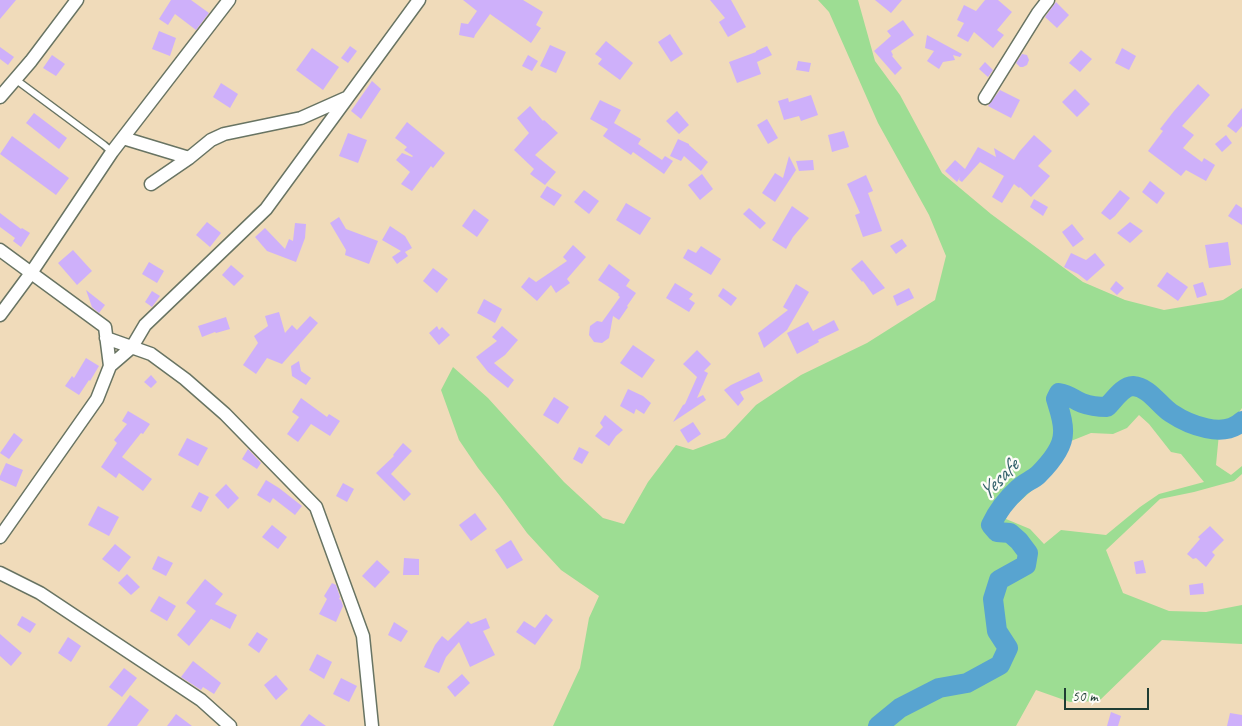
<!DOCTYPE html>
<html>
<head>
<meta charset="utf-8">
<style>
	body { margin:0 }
	#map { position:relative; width:1242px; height:726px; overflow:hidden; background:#f0dbba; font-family:Caveat,sans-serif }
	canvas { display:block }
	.scale { position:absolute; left:1064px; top:688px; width:85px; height:22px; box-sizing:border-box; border:2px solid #1f3d34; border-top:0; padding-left:6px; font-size:15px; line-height:18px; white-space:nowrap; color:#1f3d34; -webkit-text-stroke:4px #fdfcf7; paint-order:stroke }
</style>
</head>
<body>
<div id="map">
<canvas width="1242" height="726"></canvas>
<div class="scale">50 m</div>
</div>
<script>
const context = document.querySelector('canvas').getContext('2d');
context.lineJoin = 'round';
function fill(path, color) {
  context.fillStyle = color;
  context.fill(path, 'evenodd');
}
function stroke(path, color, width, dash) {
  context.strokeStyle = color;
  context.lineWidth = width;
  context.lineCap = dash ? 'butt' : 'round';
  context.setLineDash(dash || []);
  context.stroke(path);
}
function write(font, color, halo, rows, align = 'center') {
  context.font = font + ' Caveat,sans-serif';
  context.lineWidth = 4.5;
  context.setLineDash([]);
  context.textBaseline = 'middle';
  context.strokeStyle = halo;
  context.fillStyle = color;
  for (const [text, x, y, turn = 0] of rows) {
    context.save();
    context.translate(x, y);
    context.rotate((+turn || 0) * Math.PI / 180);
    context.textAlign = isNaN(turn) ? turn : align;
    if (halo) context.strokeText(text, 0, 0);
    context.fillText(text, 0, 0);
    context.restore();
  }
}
const green = new Path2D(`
	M818 0H858L875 61 900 95 942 173 991 214 1083 282 1125 300 1164 310 1223 300 1242 288V408L1237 415 1220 423 1216 465 1231 475 1242 466V474L1234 481 1194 492 1160 499 1106 550 1123 593 1169 611 1206 612 1242 605V644L1162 640 1099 701 1070 702 1036 690 1016 726H553L580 668 589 618 599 596 561 570 527 533 500 496 478 468 459 440 441 390 453 367 488 398 564 482 603 518 624 524 648 482 676 445 693 450 725 438 756 405 801 375 867 343 935 300 946 256 929 215 878 123 829 12ZM1139 415 1149 424 1171 452 1181 454 1204 482 1159 494 1140 507 1106 535 1061 530 1044 544 1030 529 1006 519 1008 512 1050 474 1071 441 1091 433 1113 434 1127 428Z`);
const river = new Path2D(`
	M878 726 900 708 939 688 967 683 1000 665 1008 648 997 631 993 599 999 580 1026 565 1028 553 1019 541 1010 533 997 532 991 525C997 512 1008 498 1019 488 1024 483 1032 480 1038 475 1048 465 1063 448 1063 433 1064 422 1059 409 1056 399L1059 393C1071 395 1072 399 1082 403 1090 406 1098 407 1107 407 1114 400 1123 386 1133 386 1149 387 1159 405 1171 413 1189 425 1224 439 1242 421`);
const building = new Path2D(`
	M0 0H16L0 19Z
	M171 0H191L209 13 196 30 175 14 168 25 159 19Z
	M463 0H523L543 12 536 25 541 28 531 43 490 14 475 35 474 38 459 35 461 23 468 24 477 11Z
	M710 0H731L746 27 728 37 719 22 725 18Z
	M875 0H902L891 13Z
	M985 0H998L1012 12 997 30 1004 35 993 48 974 32 968 42 957 36 964 23 957 20 964 5 976 11Z
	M1056 2 1069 15 1057 28 1045 17Z
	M903 20 914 35 891 51 893 55 892 56 902 68 895 75 874 51 891 36 887 31Z
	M159 31 176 38 170 56 152 49Z
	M670 34 683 54 671 62 658 42Z
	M927 35 962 54 960 57 953 55 955 60 943 62 939 69 927 61 934 51 925 48Z
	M606 41 633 63 620 80 598 64 602 59 595 54Z
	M550 45 566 52 556 73 540 66Z
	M350 46 357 51 348 63 341 58Z
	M767 46 772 55 757 62 761 74 737 83 729 62 756 52V51Z
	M0 47 14 57 8 65 0 59Z
	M312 48 339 67 323 90 296 70Z
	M1122 48 1136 56 1129 70 1115 63Z
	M1081 50 1092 59 1080 72 1069 63Z
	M1022 54 1027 55 1029 60 1027 65 1023 67H1020L1016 63Z
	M52 55 65 64 56 76 43 68Z
	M528 55 538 61 532 71 522 66Z
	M798 61 811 63 809 72 796 70Z
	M985 62 993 70 988 77 979 69Z
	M372 81 381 89 361 119 351 111Z
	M221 83 238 94 230 108 213 97Z
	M1198 84 1210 95 1182 126 1194 135 1183 148 1202 162 1204 158 1215 165 1206 181 1186 170 1181 176 1148 151 1163 131 1160 129 1174 111Z
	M1075 89 1090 104 1077 117 1062 102Z
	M1000 90 1020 100 1011 118 988 106Z
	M811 95 818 115 801 121 799 116 784 120 778 101 788 98 789 102Z
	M600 100 621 110 614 123 641 139 638 144 662 160 665 156 673 161 664 174 633 152 631 155 603 136 608 129 590 119Z
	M530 106 543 121 544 120 558 133 535 155 556 172 545 185 530 174 534 169 514 150 529 133 517 118Z
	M1242 108V126L1236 133 1227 126Z
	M677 111 689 125 679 134 666 121Z
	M34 113 67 138 59 149 26 123Z
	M767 119 778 138 768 144 757 125Z
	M407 122 445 153 433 168 431 166 412 191 401 184 410 172 396 160 402 153 412 157 413 156 404 150 407 147 395 138Z
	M844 131 849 147 832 152 828 135Z
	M348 133 367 140 358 163 339 156Z
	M1034 135 1052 151 1038 166 1050 176 1031 197 1020 187 1019 188 1014 184 1002 203 992 197 1004 176 980 162 962 182 959 180 960 177 957 182 945 171 955 160 965 169 978 147 996 157 994 148 1014 160 1019 152Z
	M1226 135 1232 143 1222 152 1215 144Z
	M12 136 69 178 56 195 0 154Z
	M678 139 689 144V145L708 162 701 171 684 156 681 161 670 156Z
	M789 156 796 170 775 202 762 193 775 173 783 178Z
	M813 160 814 170 799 171 796 161Z
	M702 174 713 189 700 200 688 185Z
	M866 175 873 191 868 193 882 231 863 237 855 215 860 213 847 184Z
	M1150 181 1165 193 1157 204 1142 192Z
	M547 186 562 195 554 206 540 197Z
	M584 190 599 201 589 214 574 202Z
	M1120 190 1130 198 1115 216 1110 220 1101 213Z
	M1034 199 1048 207 1043 216 1030 207Z
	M626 203 651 218 640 235 616 220Z
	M1236 204 1242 208V225L1228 216Z
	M792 206 809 218 793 237 786 249 772 240Z
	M749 208 766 223 760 229 743 214Z
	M474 209 489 220 477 237 462 226Z
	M0 213 21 229 22 228 30 233 21 247 13 241 15 238 0 227Z
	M339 217 346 229 378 241 369 264 345 255 346 250 330 223Z
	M207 222 221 233 210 247 196 235Z
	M1130 222 1143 231 1130 243 1117 233Z
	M295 223 306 224 305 238 296 262 267 251 255 237 265 228 285 249 289 239 293 241Z
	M1072 224 1084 239 1073 247 1062 232Z
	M390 226 405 236 412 248 405 252 408 256 397 264 392 257 401 251 382 240Z
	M902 239 907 246 896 254 890 246Z
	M1228 242 1231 265 1209 268 1205 245Z
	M573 245 586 257 567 279 570 283 556 293 551 285 537 301 521 287 529 277 536 282 567 261 563 257Z
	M701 246 721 259 711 275 683 258 688 249 696 253Z
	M73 250 92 271 77 285 58 263Z
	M1071 253 1086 260 1095 253 1105 265 1087 281 1078 274 1064 267Z
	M862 260 885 288 873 295 863 281 862 282 851 269Z
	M149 262 164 271 157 283 142 274Z
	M609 264 630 280 626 286 636 293 627 306 628 307 619 320 613 316 609 338 602 343 594 342 589 335 590 326 597 321 602 322 620 297 618 295 619 294 598 280Z
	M231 265 244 276 234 286 222 275Z
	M433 268 448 279 437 293 423 281Z
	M1167 272 1188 287 1178 301 1157 286Z
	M1116 281 1124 288 1117 295 1110 289Z
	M1203 282 1207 295 1197 298 1193 285Z
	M675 283 693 294 689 299 695 303 689 312 666 298Z
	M796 284 809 292 787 330 764 348 758 333 788 310 783 307Z
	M723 288 737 298 731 306 718 296Z
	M909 288 914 298 897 306 893 296Z
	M86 290 105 305 99 313 92 307Z
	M152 291 160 296 152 307 145 302Z
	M484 299 502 309 495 323 477 313Z
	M279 312 285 333 292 325 297 330 310 316 318 323 282 364 267 358 256 374 243 365 258 343 254 336 268 326 265 316Z
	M226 317 230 329 216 333 215 332 202 337 198 326Z
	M834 320 839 330 818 340 819 342 797 354 787 333 808 322 813 331Z
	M437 326 439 330 442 327 450 335 439 345 429 333Z
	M502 326 518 340 505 355 494 363 514 380 508 388 488 372 476 357 497 341 492 337Z
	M633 345 655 360 642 378 620 363Z
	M697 350 711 364 704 371 708 373 697 398 703 395 706 400 673 422 683 405 685 404 697 377 683 364Z
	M86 358 99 366 90 381 89 380 79 395 65 386 72 376 74 378Z
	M299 361 301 371 311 378 306 385 292 376 291 366Z
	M759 372 763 381 740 392 744 399 738 406 724 390 731 385Z
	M151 375 157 382 151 388 144 382Z
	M628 389 643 396 651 403 644 414 636 409 634 414 620 406Z
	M554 397 569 407 558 424 543 415Z
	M301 398 327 417 329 414 340 421 330 436 311 424 298 442 287 434 299 417 292 412Z
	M128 411 150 424 143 434 141 433 122 457 152 479 143 491 119 473 116 478 101 467 117 443 114 440 127 424 122 421Z
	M605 415 623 430 616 436 609 446 595 436 603 427 600 423Z
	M693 422 701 434 688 443 680 430Z
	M14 433 23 440 9 459 0 453Z
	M187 438 208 448 198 466 178 455Z
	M403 443 412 451 391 474 411 494 404 501 376 473 394 456 393 455Z
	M579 447 589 452 582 464 573 459Z
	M248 449 261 463 257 469 242 459Z
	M6 463 23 470 16 487 0 480V476Z
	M266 480 279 488 302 506 295 515 273 498 270 503 257 495Z
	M343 483 354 489 347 502 336 496Z
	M226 484 239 498 228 509 215 495Z
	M199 492 209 497 201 512 191 507Z
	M98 506 119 517 109 536 88 525Z
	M475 513 487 529 471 541 459 525Z
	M272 525 287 537 278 549 262 537Z
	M1210 526 1224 540 1212 552 1215 555 1206 567 1196 558 1193 559 1187 554 1200 539 1198 537Z
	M511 540 523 560 507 569 495 550Z
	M115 544 131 557 119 572 102 559Z
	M158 556 173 563 166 576 152 569Z
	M404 558 419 559V575H403Z
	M377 560 390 572 375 588 362 576Z
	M1143 560 1146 573 1136 574 1134 562Z
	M127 574 140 587 131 595 118 583Z
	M205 579 223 594 215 604 237 615 230 629 211 619 189 646 177 635 196 611 186 603Z
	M332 583 336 585 340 597 339 599 341 600 343 606 336 622 319 614 327 599 324 596Z
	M1203 583 1204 594 1190 595 1189 585Z
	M159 596 176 606 167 621 150 611Z
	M546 614 553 620 535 645 516 632 524 621 535 628Z
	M22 616 36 624 30 633 17 625Z
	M486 618 490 628 483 631 495 655 470 667 459 642 446 657 439 673 424 667 435 645 442 636 448 641 468 621 471 624Z
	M394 622 408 631 401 642 388 635Z
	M257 632 268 639 259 653 248 645Z
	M0 634 22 653 11 666 0 656Z
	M68 637 81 646 71 662 58 653Z
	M317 654 332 662 324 679 309 670Z
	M193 661 221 683 214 694 203 687 201 690 181 677Z
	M124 668 137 678 122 697 109 687Z
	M462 674 470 683 455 697 447 687Z
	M276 675 288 689 276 700 264 685Z
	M341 678 357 686 349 702 333 694Z
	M130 695 149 710 137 726H107Z
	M1111 712 1121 716 1118 726H1107Z
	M1230 713 1242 715V726H1227Z
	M176 714 192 726H167Z
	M309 714 326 726H300Z`);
const service = new Path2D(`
	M15 79 104 145 112 152`);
const minor = new Path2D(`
	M0 97 31 61 77 0
	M985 98 1038 13 1048 0
	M123 138 189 158
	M151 184 189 158 211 140 224 134 301 118 346 98
	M0 250 105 327 110 366 97 399 0 537
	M0 315 31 273 112 152 229 0
	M106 338 151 354 185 379 225 414 316 507 363 636 372 726
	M110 366 132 347 145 325 266 209 419 0
	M0 573 40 593 201 700 230 726`);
const waterNames = [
	["Yesafe",999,480,-46]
];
fill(green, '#9ddd93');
stroke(river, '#58a4d0', 20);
fill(building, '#ceb0fa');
stroke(service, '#687463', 9);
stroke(minor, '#687463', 15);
stroke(service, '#fff', 6);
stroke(minor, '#fff', 12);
write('italic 22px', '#33616b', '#fdfcf7', waterNames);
</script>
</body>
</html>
